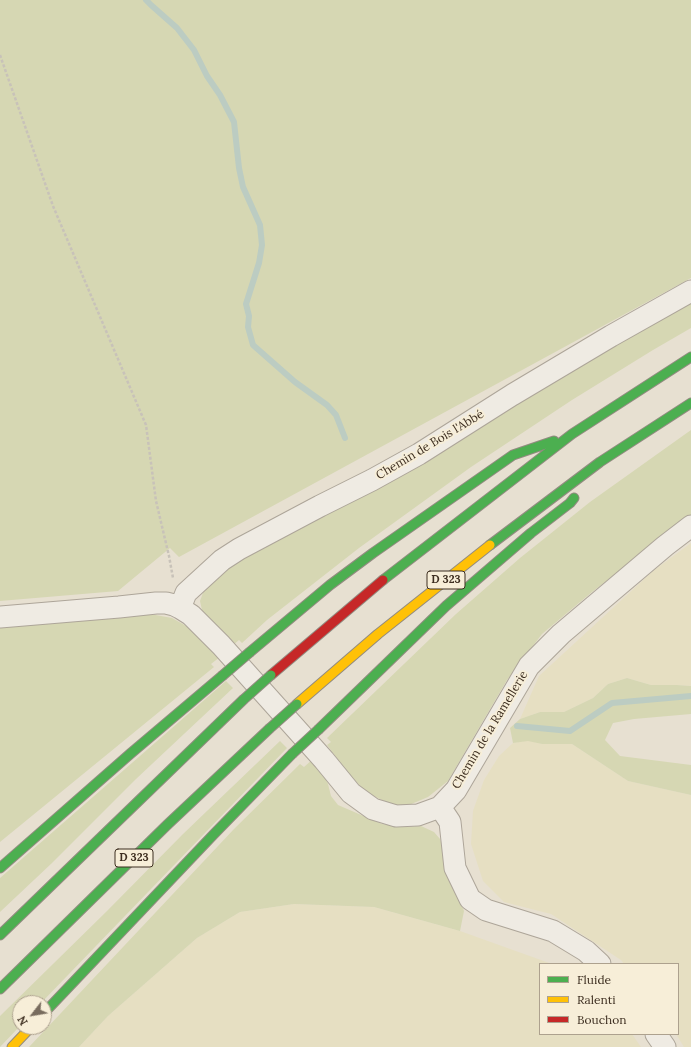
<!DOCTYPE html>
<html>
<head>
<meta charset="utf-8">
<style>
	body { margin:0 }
	#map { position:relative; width:691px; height:1047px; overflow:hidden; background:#e7e0d1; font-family:Lora,serif }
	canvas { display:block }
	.legend { position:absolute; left:539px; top:963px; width:140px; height:72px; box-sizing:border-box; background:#f7eed8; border:1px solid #ada18e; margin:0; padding:5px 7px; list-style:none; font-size:12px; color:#3d2e20 }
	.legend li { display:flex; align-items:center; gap:8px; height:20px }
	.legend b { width:20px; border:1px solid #ada18e }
	.north { position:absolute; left:12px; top:995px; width:40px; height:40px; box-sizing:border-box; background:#f7eed8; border:1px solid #ada18e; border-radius:50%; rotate:239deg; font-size:11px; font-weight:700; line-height:16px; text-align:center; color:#3d2e20 }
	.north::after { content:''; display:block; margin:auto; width:14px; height:18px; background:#786c5e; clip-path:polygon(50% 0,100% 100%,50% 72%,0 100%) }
</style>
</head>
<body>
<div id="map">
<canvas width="691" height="1047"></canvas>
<ul class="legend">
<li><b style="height:5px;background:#4caf50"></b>Fluide</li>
<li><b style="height:5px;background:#ffc107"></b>Ralenti</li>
<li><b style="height:5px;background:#c62828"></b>Bouchon</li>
</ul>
<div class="north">N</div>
</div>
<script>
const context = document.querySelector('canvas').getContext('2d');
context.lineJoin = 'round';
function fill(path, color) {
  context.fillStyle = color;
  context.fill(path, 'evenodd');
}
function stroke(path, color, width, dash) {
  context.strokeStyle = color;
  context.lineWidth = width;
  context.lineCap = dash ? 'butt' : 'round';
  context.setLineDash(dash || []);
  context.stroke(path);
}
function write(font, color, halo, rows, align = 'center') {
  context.font = font + ' Lora,serif';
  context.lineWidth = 4;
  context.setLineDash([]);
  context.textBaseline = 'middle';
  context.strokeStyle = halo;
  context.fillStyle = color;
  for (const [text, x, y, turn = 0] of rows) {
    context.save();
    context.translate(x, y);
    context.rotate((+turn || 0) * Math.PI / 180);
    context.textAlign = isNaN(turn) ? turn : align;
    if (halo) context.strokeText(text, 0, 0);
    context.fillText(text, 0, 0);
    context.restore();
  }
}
const farmland = new Path2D(`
	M691 543V686L677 685H651L627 678 608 684 593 698 564 712H540L520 719 539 676 653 571Z
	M528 740 542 744H572L628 781 691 795V1047H684L676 1034H678V964H624L621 960 551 914 504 902 483 881 471 844 473 811 484 780 499 756 513 743Z
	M294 904 374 907 460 931 552 964H540V1034H632L641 1047H79L108 1016 197 938 240 912Z`);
const green = new Path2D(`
	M0 0H691V278L179 557 170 548 118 591 0 601Z
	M691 299V328L653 350 572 400 471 467 359 548 267 620 242 643 239 640 232 646 202 610 200 601 204 590 232 563Z
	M691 430V516L592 592 542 634 507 680 448 781 428 797 409 805H393L367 793 349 774 327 745 331 742 327 738 456 614 520 558 590 502Z
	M150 614 172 618 195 631 220 657 211 664 214 667 0 842V626Z
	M627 678 651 685H677L691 686V714L634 719 613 723 605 740 620 756 691 765V795L628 781 572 744H542L528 741 513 743 510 728 520 719 540 712H564L593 698 608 684Z
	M226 681 233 688 136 779 52 863 0 912V878Z
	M280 741 287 748 41 1003H20V1026L0 1047V1016L107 911 183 834Z
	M313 759 323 772 328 784 331 796 338 805 382 824 404 827 421 826 434 832 440 839 445 853 451 880 464 911 460 931 374 907 294 904 240 912 197 938 108 1016 79 1047H29L234 829 300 764 304 767Z`);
const stream = new Path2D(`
	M146 0 151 5 177 28 194 50 207 76 220 95 234 122 239 168 243 187 260 225 262 245 259 263 246 304 249 316 248 327 253 345 295 382 327 405 336 415 345 438
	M517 726 570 731 612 703 691 696`);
const path = new Path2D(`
	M0 55 53 206 146 425 156 501 169 556 173 578`);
const street = new Path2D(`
	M180 608 186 593 222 560 239 549 320 506 372 480 419 454 512 395 611 336 691 291
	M0 617 119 607 156 603H166L174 605 180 608 191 615 221 645 324 760 351 793 373 809 396 816 418 815 440 807
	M440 807 456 790 529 666 561 634 665 546 691 526
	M440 807 450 822 455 868 470 899 486 910 553 931 586 951 600 964
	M656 1034 665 1047`);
const fast = new Path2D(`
	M490 545 600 462 691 403
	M383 580 572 434 691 357
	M250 652 330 585 373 553 513 455 554 441
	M319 729 446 606 531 533 570 503 574 498
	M0 868 130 754 222 676
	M0 935 243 700
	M0 989 167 825 269 729
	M44 1013 214 834 292 754`);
const slow = new Path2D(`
	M297 704 378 634 490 545
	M12 1047 31 1027`);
const jam = new Path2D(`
	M271 675 383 580`);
const fastBridge = new Path2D(`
	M222 676 250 652
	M243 700 271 675
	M269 729 297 704
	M292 754 319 729`);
const shields = [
	[446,580,38],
	[134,858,38]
];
const shieldNames = [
	["D 323",446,580],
	["D 323",134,858]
];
const streetNames = [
	["Chemin de Bois l'Abbé",430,445,-31],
	["Chemin de la Ramellerie",490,730,-59]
];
fill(farmland, '#e6dfc2');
fill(green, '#d6d7b3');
stroke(stream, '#bcccc2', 6);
stroke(street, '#ada599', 23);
stroke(fast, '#928b80', 11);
stroke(slow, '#928b80', 11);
stroke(jam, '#928b80', 11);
stroke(path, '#c8c2b9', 2.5, [3, 2]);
stroke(street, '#efebe3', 21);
stroke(fast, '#4caf50', 9);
stroke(slow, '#ffc107', 9);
stroke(jam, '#c62828', 9);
stroke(fastBridge, '#928b80', 11, []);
stroke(fastBridge, '#4caf50', 9);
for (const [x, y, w] of shields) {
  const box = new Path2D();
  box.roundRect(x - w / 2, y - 9, w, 18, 3);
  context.fillStyle = '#f7eed8';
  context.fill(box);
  stroke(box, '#3d2e20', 1);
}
write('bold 11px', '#3d2e20', null, shieldNames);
write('12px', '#3d2e20', '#f7eed8', streetNames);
</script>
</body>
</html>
